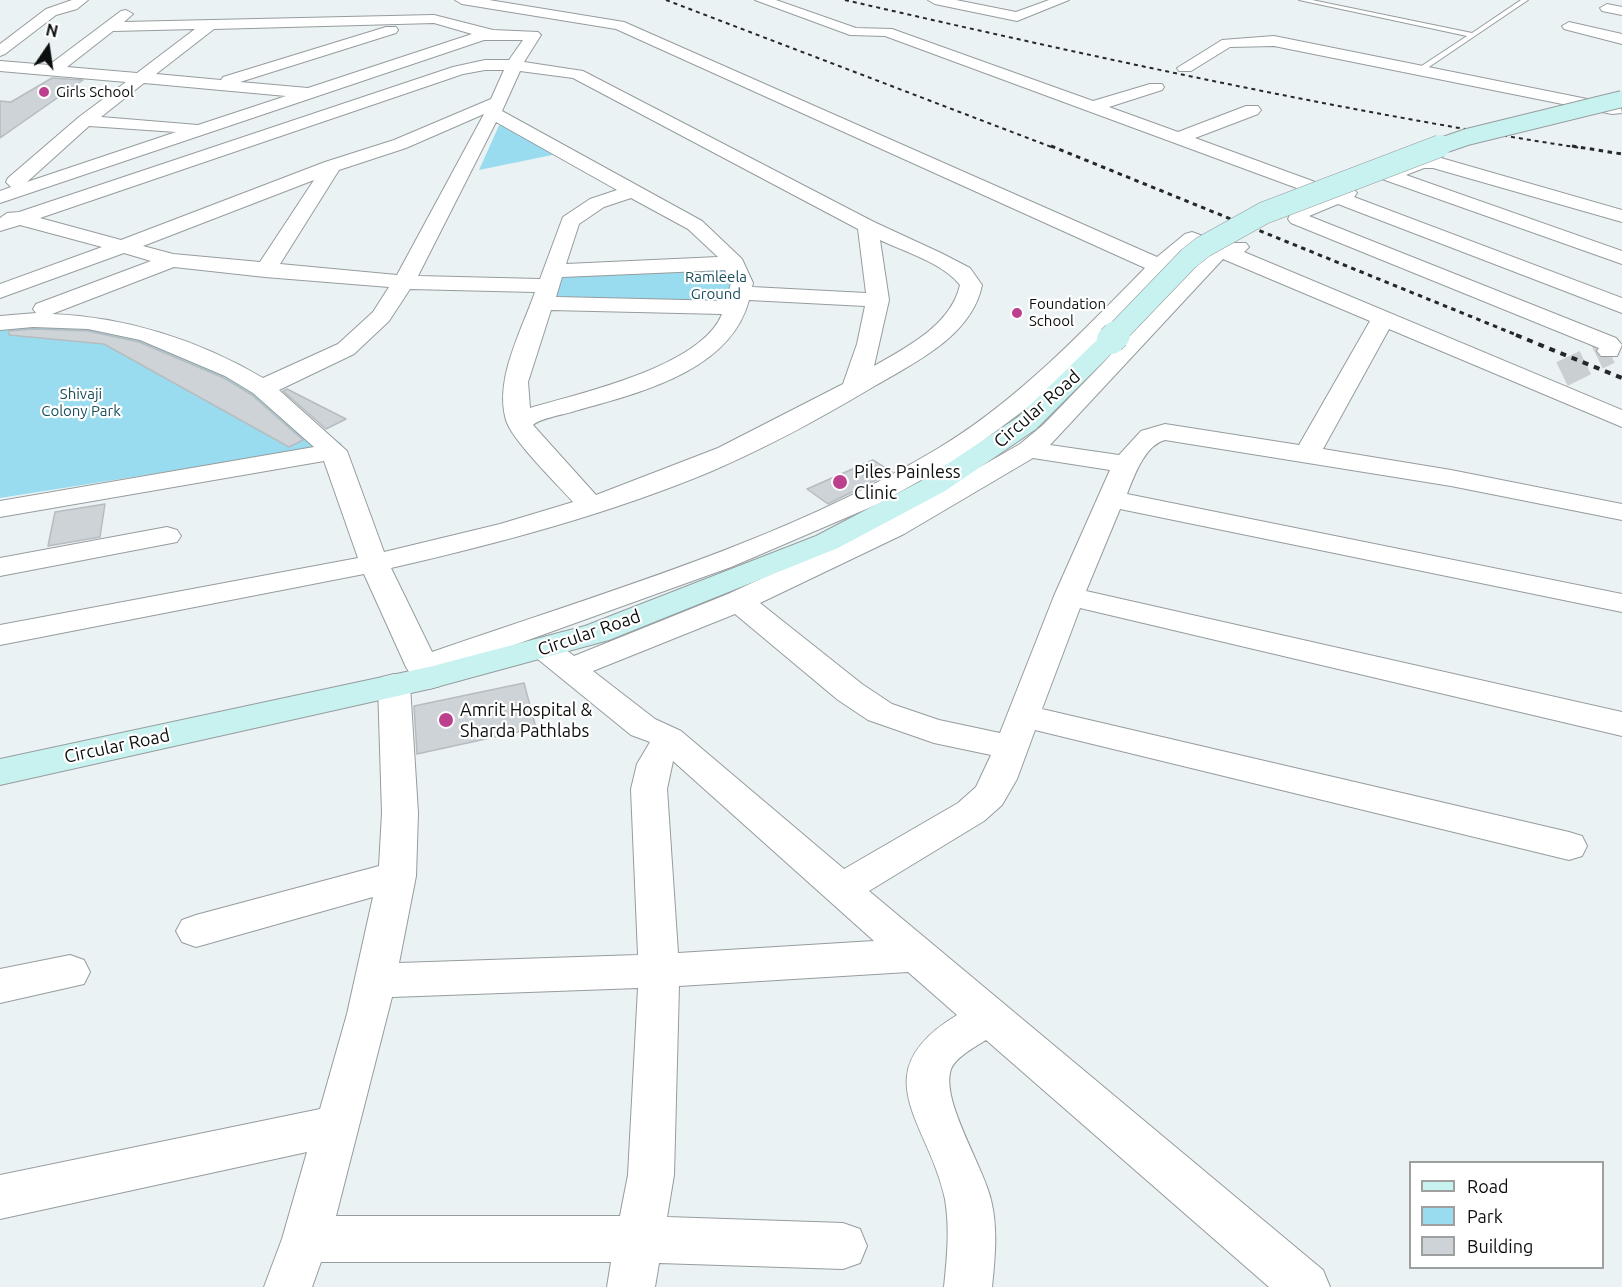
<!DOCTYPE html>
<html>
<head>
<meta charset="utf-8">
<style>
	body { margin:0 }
	#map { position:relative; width:1622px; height:1287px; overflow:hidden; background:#ebf2f4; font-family:Ubuntu,sans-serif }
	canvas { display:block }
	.legend { position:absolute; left:1409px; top:1161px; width:195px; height:108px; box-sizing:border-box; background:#fff; border:2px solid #9e9f9f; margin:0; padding:8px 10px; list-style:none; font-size:18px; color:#0d0f0f }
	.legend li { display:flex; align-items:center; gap:12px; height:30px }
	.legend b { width:30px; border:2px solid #9e9f9f }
	.north { position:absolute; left:18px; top:18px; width:60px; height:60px; -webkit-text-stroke:4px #fff; paint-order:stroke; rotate:13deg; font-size:16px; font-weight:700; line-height:24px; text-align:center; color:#0d0f0f }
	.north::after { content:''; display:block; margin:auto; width:21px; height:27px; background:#0d0f0f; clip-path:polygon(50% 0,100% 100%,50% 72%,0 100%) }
</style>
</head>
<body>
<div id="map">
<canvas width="1622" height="1287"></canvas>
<ul class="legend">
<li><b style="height:8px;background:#c8f2f0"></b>Road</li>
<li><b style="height:16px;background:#99dcef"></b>Park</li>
<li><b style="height:16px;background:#ced3d7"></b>Building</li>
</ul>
<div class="north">N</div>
</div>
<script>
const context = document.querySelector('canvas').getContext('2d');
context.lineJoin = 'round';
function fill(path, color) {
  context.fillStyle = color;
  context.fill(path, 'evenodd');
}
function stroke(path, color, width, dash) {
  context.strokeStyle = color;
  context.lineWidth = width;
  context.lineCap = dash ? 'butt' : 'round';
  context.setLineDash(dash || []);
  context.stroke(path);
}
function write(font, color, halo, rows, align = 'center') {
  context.font = font + ' Ubuntu,sans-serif';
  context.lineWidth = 4.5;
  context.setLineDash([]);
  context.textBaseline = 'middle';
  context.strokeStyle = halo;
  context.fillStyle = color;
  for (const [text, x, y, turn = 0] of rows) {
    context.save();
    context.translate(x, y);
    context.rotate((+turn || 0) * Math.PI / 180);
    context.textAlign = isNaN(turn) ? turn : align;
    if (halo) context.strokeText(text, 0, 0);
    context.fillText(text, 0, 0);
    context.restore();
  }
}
const green = new Path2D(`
	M502 119 562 153 479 170Z
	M733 264 731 305 549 301 558 273Z
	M33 320 147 334 254 384 342 444 0 498V323Z`);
const building = new Path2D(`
	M52 78 83 80 0 138V101L11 102Z
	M33 329 88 331 139 342 224 378 252 395 303 440 289 447 104 344 9 335V331Z
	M287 389 346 419 326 429 283 391Z
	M873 460 892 472 828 504 807 489Z
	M105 504 100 537 48 546 55 512Z
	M524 683 536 728 417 754 414 706Z`);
const streetTunnel = new Path2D(`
	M1562 374 1609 351`);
const lane = new Path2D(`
	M1299 0H1312L1472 33 1521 0H1528L1423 71 1420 67 1467 36Z`);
const street = new Path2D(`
	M72 0H88L77 9 56 15 5 54 0 56V44L46 9Z
	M455 0H489L624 22 1157 257 1185 234 1192 232 1221 243H1246L1249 247 1244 252 1622 410V427L1389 329 1323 449 1451 470 1622 504V520L1451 486 1165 440C1145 445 1134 476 1127 494L1622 594V612L1120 509 1086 591 1622 712V736L1080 608 1042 709 1569 832 1582 836 1587 846 1582 856 1569 860 1035 730 1017 779 1002 805 984 821 869 891 1323 1270 1330 1287H1269L986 1040C975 1047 956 1057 951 1069 940 1100 984 1167 991 1200 998 1228 995 1258 992 1287H944C947 1258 950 1228 945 1199 929 1122 861 1073 957 1015L908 972 679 986 674 1175 667 1217 843 1223 860 1229 867 1246 860 1263 843 1269 659 1263 655 1287H607L611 1262H321L312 1287H264L282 1239 307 1152 0 1219V1175L320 1109 347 1014 373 897 196 947 182 942 176 931 182 920 196 915 379 866 382 813 378 685 382 677 394 674 406 677 410 685 418 813 416 876 399 963 638 955 631 789 637 764 650 742 631 735 534 656 529 649 534 642C552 637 560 645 574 656L728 594 884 522 1020 444 1043 425 1105 361 1206 251 1194 246 1167 271 1088 352 1031 405 957 460 878 504 731 567 442 671 445 678 440 686 429 689 418 686 406 667 364 574 0 645V625L358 558 324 461 0 517V501L314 447 253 393 225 376 140 340 88 329 33 327 0 330V316L36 313 33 309 36 304 151 261 124 253 0 298V284L102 247 20 225 0 231V218L7 213 19 212 453 67 485 60H509L523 40H484L0 203V191L11 187 6 182 8 178 79 117 126 82 0 71V61L49 65 121 11 126 10 133 14 124 22 434 15 493 30 538 32 541 35 524 62 583 71 874 222 941 253 970 268 982 285C972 336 914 363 873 387 821 418 768 447 712 471 609 514 500 543 391 568L432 652C602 593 782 542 937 449 1016 402 1081 333 1145 268L616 29 462 4ZM434 23 472 34 308 88 240 82 396 33 398 30 396 27H386L223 77 221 80 156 74 214 29ZM195 29 137 73 67 67 113 31ZM485 70H504L491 99 394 140 325 162 121 240 40 218 463 74ZM520 71 573 78 858 229 866 293 752 287 753 283 742 259 702 221 502 111ZM144 83 286 96 198 125 101 117ZM484 114 397 275 280 264 339 170 406 148ZM496 122 617 190 590 199 563 217 540 279 418 276ZM89 126 176 132 27 182ZM314 180 260 262 173 254 143 246ZM631 198 688 229 718 257 566 264 579 224 604 207ZM880 240C905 252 943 263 960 285 951 325 907 347 874 366L889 300ZM1223 259 1370 321 1299 445 1165 424 1141 431 1119 455 1050 445ZM174 267 265 277 389 287 373 312 338 344 263 378C199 340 126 317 52 314ZM725 270 731 283 726 301 556 297 562 277ZM410 289 535 292C522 330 494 379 506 420 511 439 558 485 573 502L500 524 384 552 347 451 279 390 354 354 389 321ZM749 300 865 306 857 344 843 384 718 448 596 495 533 425C540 418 563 415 575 411 638 393 730 372 749 300ZM551 310 722 314C701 367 580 393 530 408L528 382ZM1033 458 1110 470 1054 596 1000 733 939 720 892 704 862 684 760 603 904 534ZM735 614 838 700 868 720 934 743 991 755 976 787 958 803 844 869 681 731 655 719 593 671ZM673 761 874 941 678 953 667 789ZM638 988 628 1175 620 1216H336L392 997Z
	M755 0H776L856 28 892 29 1093 101 1150 84H1162L1164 87 1162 90 1109 107 1178 132 1246 106H1258L1261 110 1258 114 1195 138 1337 190 1347 187 1354 189 1357 193 1354 197 1622 298V313L1338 204 1309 216 1616 338 1622 345 1617 356H1601L1597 351 1599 348 1291 223 1288 219 1293 209 1321 197 885 36 850 35Z
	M928 0H956L1016 12 1049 0H1069L1017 21 935 4Z
	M1607 4 1622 7V15L1602 11 1600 8Z
	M1569 22 1622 34V44L1564 29 1562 26Z
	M1274 36 1612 104 1620 103 1622 113 1612 114 1274 46 1230 47 1191 71H1179L1177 68 1222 40Z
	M1421 156 1441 158 1622 210V222L1433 168H1424L1406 175 1622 251V264L1382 179 1380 175 1382 171Z
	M167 527 177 530 181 536 177 542 0 576V558Z
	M70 955 84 960 90 972 84 984 0 1003V969Z`);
const secondary = new Path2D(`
	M1111 333 1120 335 1123 340 1120 345 1036 429 945 491 838 548 609 640 429 689 0 785V759L429 667 585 626 816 536 925 479 1018 417 1102 335Z`);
const railFar2 = new Path2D(`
	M666 0 1054 148
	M845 0C1089 56 1334 110 1581 148`);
const railFar1 = new Path2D(`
	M1051 146 1519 336
	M1572 146 1622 154`);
const rail = new Path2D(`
	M1516 335 1622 378`);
const secondaryBridgeFar2 = new Path2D(`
	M1435 148 1467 137 1622 99`);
const secondaryBridgeFar1 = new Path2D(`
	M1114 336 1189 258 1203 247 1264 213 1440 146`);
const secondaryBridge = new Path2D(`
	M1111 340 1116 335`);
const markers = [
	[44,92,6,"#bd408e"],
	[1017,313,6,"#bd408e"],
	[840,482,8,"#bd408e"],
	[446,720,8,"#bd408e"]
];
const farPoinames = [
	["Girls School",56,92],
	["Foundation",1029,304],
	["School",1029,321]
];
const farParknames = [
	["Ramleela",716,277],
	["Ground",716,294],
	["Shivaji",81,394],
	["Colony Park",81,411]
];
const streetNames = [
	["Circular Road",1037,409,-41],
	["Circular Road",589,633,-19],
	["Circular Road",117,746,-12]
];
const poiNames = [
	["Piles Painless",854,472],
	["Clinic",854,493],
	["Amrit Hospital &",460,710],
	["Sharda Pathlabs",460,731]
];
fill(green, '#99dcef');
fill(building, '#ced3d7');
stroke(building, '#b7bcc0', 1.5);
stroke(streetTunnel, '#cad0d2', 26, [26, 13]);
stroke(lane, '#969c9e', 2);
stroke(street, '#969c9e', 2);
stroke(secondary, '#969c9e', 2);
fill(lane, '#fff');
fill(street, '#fff');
fill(secondary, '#c8f2f0');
stroke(railFar2, '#252828', 2, [4, 4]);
stroke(railFar1, '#252828', 3, [4.5, 4.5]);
stroke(rail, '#252828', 4, [6, 6]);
stroke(secondaryBridgeFar2, '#969c9e', 18, []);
stroke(secondaryBridgeFar1, '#969c9e', 23, []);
stroke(secondaryBridge, '#969c9e', 29, []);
stroke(secondaryBridgeFar2, '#c8f2f0', 16);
stroke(secondaryBridgeFar1, '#c8f2f0', 22);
stroke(secondaryBridge, '#c8f2f0', 28);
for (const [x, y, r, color] of markers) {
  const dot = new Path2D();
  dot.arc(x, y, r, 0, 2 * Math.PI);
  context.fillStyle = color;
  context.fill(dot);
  stroke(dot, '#fff', 2);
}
write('15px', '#0d0f0f', '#fff', farPoinames, 'left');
write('15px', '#1a4e5b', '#fff', farParknames);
write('18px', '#0d0f0f', '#fff', streetNames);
write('18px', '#0d0f0f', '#fff', poiNames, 'left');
</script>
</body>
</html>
